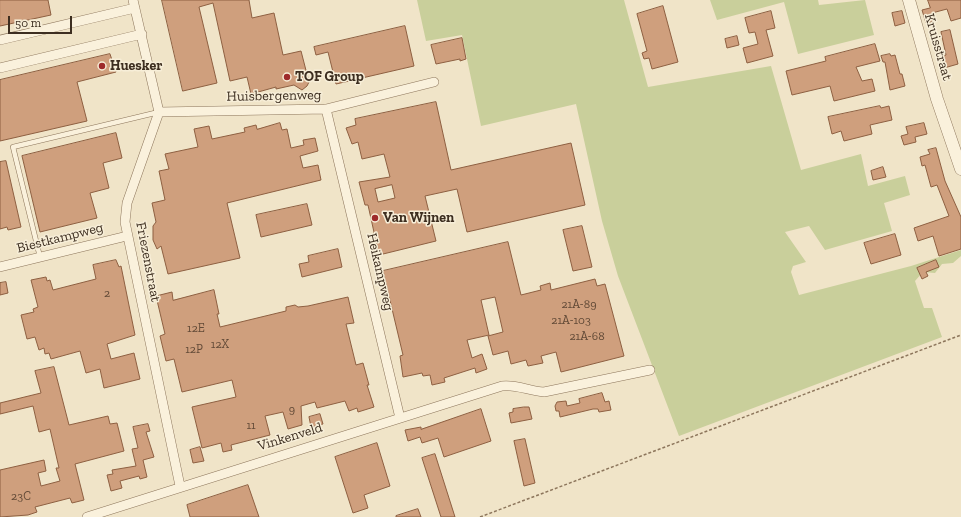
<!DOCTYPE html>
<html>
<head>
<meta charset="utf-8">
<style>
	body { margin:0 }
	#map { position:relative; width:961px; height:517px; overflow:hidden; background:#f0e4c8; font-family:"Zilla Slab",serif }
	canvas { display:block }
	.scale { position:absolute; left:8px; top:16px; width:64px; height:18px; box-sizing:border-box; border:2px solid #3d2e20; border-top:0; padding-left:5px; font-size:12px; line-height:14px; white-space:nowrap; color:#3d2e20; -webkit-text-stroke:3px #f7eed8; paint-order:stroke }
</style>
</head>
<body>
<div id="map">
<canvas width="961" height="517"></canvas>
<div class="scale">50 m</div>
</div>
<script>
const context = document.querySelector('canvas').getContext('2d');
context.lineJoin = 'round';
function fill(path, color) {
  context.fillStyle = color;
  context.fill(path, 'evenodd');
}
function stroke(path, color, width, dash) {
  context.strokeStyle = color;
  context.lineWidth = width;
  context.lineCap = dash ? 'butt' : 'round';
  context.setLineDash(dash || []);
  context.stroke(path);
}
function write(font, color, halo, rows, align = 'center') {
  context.font = font + ' "Zilla Slab",serif';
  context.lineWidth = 3;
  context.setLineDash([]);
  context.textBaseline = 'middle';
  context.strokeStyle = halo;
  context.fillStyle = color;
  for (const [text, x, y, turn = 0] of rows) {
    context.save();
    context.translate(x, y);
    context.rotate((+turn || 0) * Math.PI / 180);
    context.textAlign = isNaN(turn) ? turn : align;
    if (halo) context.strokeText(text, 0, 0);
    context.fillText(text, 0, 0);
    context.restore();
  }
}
const green = new Path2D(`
	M417 0H624L648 87 771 66 801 170 861 154 868 186 905 176 910 195 884 203 892 231 825 250 809 226 785 232 806 262 793 266 791 272 799 295 911 266 961 250V256L953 263 942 264 935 273 923 272 915 281 924 308H932L942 337 679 436 618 276 602 221 576 104 481 126 462 35 426 41Z
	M710 0H818L819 5 865 0 874 35 798 54 784 2 717 20Z`);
const building = new Path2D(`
	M0 0H48L51 15 0 26Z
	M162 0H249L252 18 274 13 283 55 301 51 309 82 307 86 302 90 294 85 276 89V87L251 94 247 77 230 81 213 3 199 7 217 83 183 91Z
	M928 0H961V18L951 21 947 9 932 13 934 21 926 23 922 10 930 8Z
	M663 6 678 62 652 69 649 58 644 59 642 53 647 51 637 14Z
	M771 11 775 28 766 30 773 56 747 63 743 48 758 44 755 32 749 33 745 18Z
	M902 11 905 23 895 26 892 13Z
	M405 26 414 66 336 84 328 52 316 55 314 47Z
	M950 30 958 64 944 68 940 58 946 55 941 32Z
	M737 36 739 45 727 48 725 39Z
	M462 38 466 59 460 61V59L436 64 431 45Z
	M875 44 880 61 856 67 862 81 872 79 875 91 834 101 830 86 792 95 786 71 826 61 825 57Z
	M110 54 116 72 77 82 87 121 0 141V80Z
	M890 54 891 56 895 55 900 74H902L905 86 890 90 885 62H883L881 56Z
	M436 102 451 170 571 143 585 205 467 232 457 189 425 196 436 241 379 255 368 205H365L359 182 390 177 384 154 362 159 358 142 352 144 346 128 356 125 355 119ZM392 185 395 198 378 202 375 189Z
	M880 106 881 108 889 106 892 120 870 125 872 134 844 141 841 131 832 134 828 117Z
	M280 123 282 130 287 129 291 148 304 145 303 140 315 138 318 151 300 156 303 168 318 165 321 180 227 203 240 258 168 274 161 246 157 249 153 240V226L156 222 152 203 165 200 159 171 169 169 165 154 198 147 194 129 209 126 212 139 245 132 244 128 256 125 257 129Z
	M924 123 927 134 915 137 916 142 904 145 901 136 908 134 906 127Z
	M116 133 122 158 103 163 109 188 90 193 97 218 40 232 22 156Z
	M936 148 945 181 961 217V249L939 256 933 236 918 241 914 228 949 216 937 185 931 187 925 165 922 166 920 157 930 154 928 150Z
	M6 161 21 227 8 230 7 227 0 229V162Z
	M883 167 886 177 873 180 871 171Z
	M307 204 312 225 261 237 256 215Z
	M582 226 592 267 573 271 563 230Z
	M895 234 901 255 871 264 864 243Z
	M508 242 521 295 541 290 540 286 550 283 551 290 595 279 597 286 605 284 624 356 561 372 556 352 541 356 543 363 528 366 526 360 511 364 508 351 493 355 488 336 503 332 495 297 481 300 489 335 467 340 472 358 482 354 487 369 476 373 475 368 444 378 445 382 432 385 430 375 423 376 422 373 403 377 400 356 403 355 383 271Z
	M338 249 342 267 302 277 299 264 309 262 308 256Z
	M116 260 119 267 121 266 135 335 107 344 111 359 134 353 140 379 104 388 100 369 86 373 80 351 51 359 49 353 45 354 44 348 39 350 35 337 27 339 21 315 34 312 33 309 38 307 31 280 46 277 47 281 50 280 53 290 96 279 93 265Z
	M936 260 939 267 926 272 928 276 922 279 917 268Z
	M6 282 8 293 0 295V283Z
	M214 290 219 314H217L220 327 286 311V307L295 305 298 307 308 306 348 297 354 323 346 324 356 365 363 363 369 385H367L374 407 358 412 357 408 349 411 345 401 317 408 315 402 301 406 302 425 288 429 283 412 265 416 270 435 231 445 232 450 223 452 221 443 202 448 192 407 236 397 232 380 182 392 174 359 166 361 160 336 165 334 156 296 172 292 173 300Z
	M54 367 69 425 108 416 110 424 117 423 124 451 75 464 84 500 72 503 70 498 35 507 37 512 28 515 0 517V470L44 460 46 471 38 473 41 486 60 481 56 468H59L50 429 39 432 33 406 0 414V403L41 393 35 371Z
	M602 393 605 402 609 401 611 410 599 412 598 409H593L560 417 559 411H556L555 406 557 402 566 401 567 406 580 403 579 399Z
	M524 407H529L532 419 511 423 509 413 513 412V409Z
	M481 409 491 441 444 457 438 438 422 443 420 437 408 441 405 430 421 427V429Z
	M320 414 323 424 311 427 309 417Z
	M148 424 150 431 146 432 154 457 143 460 147 477 140 479 139 476 120 481 122 488 111 491 107 475 113 474 112 470 136 466 132 449 138 448 133 427Z
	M525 439 535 483 524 486 514 441Z
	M377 443 390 486 364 495 368 508 353 513 335 457Z
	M200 447 204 461 193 463 190 450Z
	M435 454 455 517H441L422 458Z
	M248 485 259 517H190L187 505Z
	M418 509 421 517H396V516Z`);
const path = new Path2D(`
	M480 517 961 335`);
const service = new Path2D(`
	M40 257 13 147 159 112`);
const minor = new Path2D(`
	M133 0 159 112 127 203 125 222 180 486
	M0 40 135 8
	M0 68 142 34
	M326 109 400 418
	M159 112 326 109 434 82
	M0 267 127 236
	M87 517 502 386C516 384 529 391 544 392L650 370`);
const tertiary = new Path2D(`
	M909 0 937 99 961 169`);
const markers = [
	[102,66,4,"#9e2a2b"],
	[287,77,4,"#9e2a2b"],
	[375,218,4,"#9e2a2b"]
];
const numberNames = [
	["2",107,294],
	["21A-89",579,305],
	["21A-103",571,321],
	["12E",196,329],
	["21A-68",587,337],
	["12X",220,345],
	["12P",194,350],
	["9",292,410],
	["11",251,426],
	["23C",21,497]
];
const streetNames = [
	["Kruisstraat",938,47,74],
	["Huisbergenweg",274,96,-1],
	["Biestkampweg",60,238,-14],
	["Friezenstraat",148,262,79],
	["Heikampweg",380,272,77],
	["Vinkenveld",290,437,-17]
];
const poiNames = [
	["Huesker",110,66],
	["TOF Group",295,77],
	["Van Wijnen",383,218]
];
fill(green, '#c9cf9b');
fill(building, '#cf9f7d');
stroke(building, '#8d5f41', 1);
stroke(service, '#8d765c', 5.5);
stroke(minor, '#8d765c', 10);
stroke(tertiary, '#8d765c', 13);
stroke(path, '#8d765c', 1.5, [3, 2]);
stroke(service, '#faf1dc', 4.5);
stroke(minor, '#faf1dc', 9);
stroke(tertiary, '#faf1dc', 12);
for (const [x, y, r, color] of markers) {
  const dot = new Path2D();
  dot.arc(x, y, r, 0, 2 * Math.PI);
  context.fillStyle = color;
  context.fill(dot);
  stroke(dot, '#f7eed8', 1.5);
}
write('12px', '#624a37', null, numberNames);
write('14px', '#3d2e20', '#f7eed8', streetNames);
write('bold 14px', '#3d2e20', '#f7eed8', poiNames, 'left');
</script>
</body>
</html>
